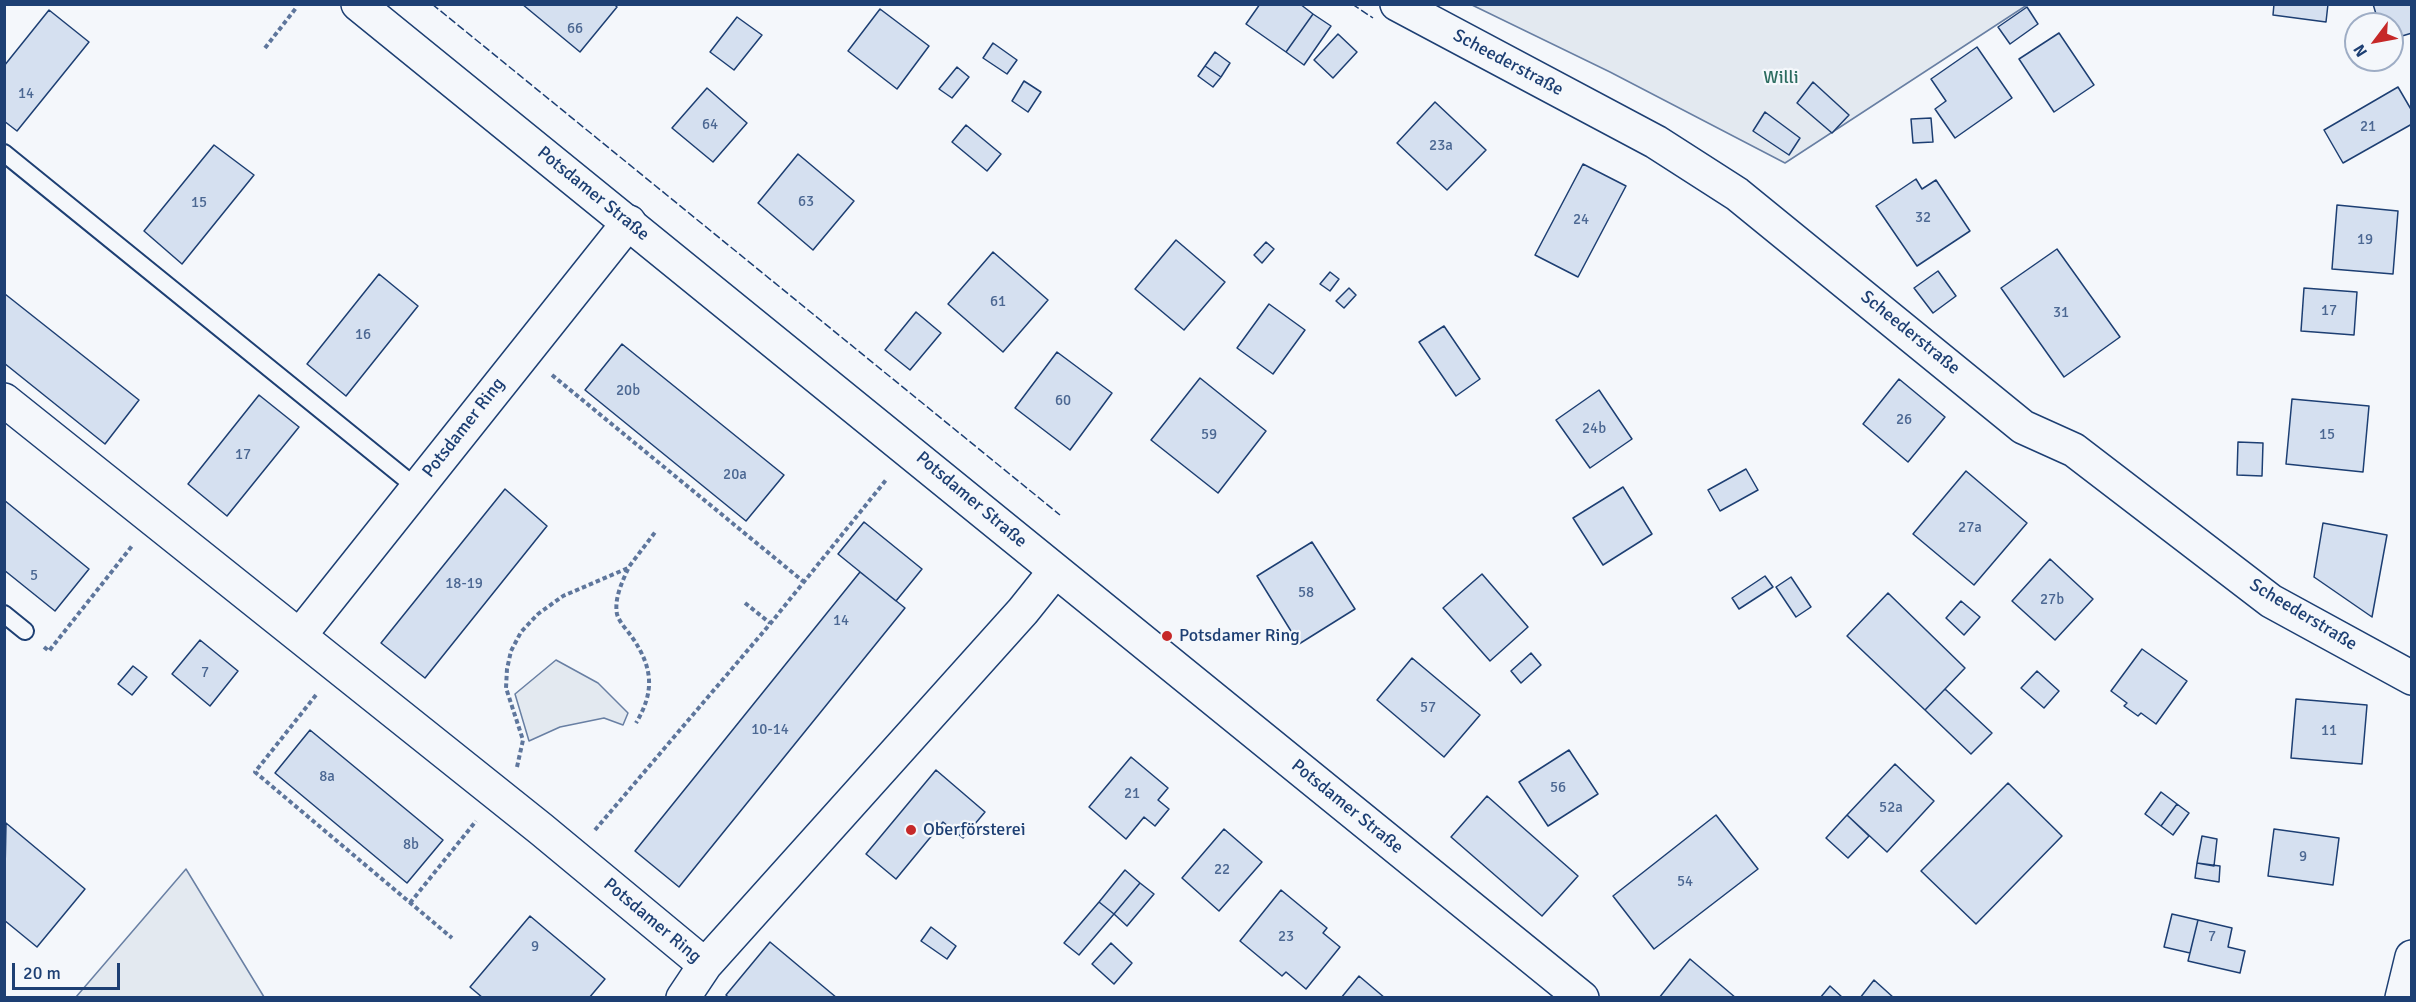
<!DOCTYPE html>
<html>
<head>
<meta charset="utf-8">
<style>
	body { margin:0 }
	#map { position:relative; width:2416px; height:1002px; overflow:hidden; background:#f4f7fb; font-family:Signika,sans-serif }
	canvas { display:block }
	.frame { position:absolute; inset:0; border:6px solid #1d3f73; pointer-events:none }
	.north { position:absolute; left:2344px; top:12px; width:60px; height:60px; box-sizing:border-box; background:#f4f7fb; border:2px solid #9eadc5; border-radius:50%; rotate:238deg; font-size:16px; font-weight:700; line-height:24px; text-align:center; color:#1d3f73 }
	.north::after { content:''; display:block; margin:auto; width:21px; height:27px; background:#c62828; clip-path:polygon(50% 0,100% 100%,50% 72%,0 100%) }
	.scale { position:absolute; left:12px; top:963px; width:108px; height:27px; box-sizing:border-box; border:3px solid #1d3f73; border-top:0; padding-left:8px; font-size:18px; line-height:21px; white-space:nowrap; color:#1d3f73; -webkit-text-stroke:4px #f4f7fb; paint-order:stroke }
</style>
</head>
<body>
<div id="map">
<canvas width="2416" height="1002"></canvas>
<div class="frame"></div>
<div class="north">N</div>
<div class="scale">20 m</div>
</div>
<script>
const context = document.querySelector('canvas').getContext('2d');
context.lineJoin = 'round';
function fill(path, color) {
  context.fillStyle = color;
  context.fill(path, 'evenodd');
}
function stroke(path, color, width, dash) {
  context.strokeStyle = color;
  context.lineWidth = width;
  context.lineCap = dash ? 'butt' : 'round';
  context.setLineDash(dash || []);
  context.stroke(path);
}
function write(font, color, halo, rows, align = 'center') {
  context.font = font + ' Signika,sans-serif';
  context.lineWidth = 4.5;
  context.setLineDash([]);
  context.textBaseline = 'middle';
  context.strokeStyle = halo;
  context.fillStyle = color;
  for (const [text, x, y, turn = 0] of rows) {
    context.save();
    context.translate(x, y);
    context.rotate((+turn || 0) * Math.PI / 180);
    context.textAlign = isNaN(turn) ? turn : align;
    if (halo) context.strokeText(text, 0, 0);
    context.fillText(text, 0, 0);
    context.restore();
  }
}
const green = new Path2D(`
	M1472 5H2027L1785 163 1610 72Z
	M556 660 598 683 628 713 623 725 604 718 560 727 529 741 515 694Z
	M186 869 264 997H76Z`);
const building = new Path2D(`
	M522 4H614L617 7 580 52Z
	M1260 4H1300L1313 14 1286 52 1246 24Z
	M2274 4H2328L2326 22 2273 15Z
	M2373 4H2412V33L2392 39V24H2379Z
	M2027 7 2038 24 2010 44 1998 27Z
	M880 9 929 46 897 89 848 51Z
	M49 10 89 42 17 131 4 121V66Z
	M1313 14 1331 26 1304 65 1286 52Z
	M737 17 762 35 734 70 710 52Z
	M2059 33 2094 85 2054 112 2019 59Z
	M1338 34 1357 52 1333 78 1314 60Z
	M993 43 1017 60 1007 74 983 58Z
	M1977 47 2012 98 1955 138 1935 109 1946 101 1931 79Z
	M1215 52 1230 63 1221 77 1205 66Z
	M1205 66 1221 77 1213 87 1198 76Z
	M957 67 969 77 952 98 939 89Z
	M1024 81 1041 92 1028 112 1012 101Z
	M1813 82 1849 115 1832 133 1797 103Z
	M2398 87 2412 111V124L2343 163 2324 130Z
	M707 88 747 123 713 162 672 128Z
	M1435 102 1486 150 1447 190 1397 143Z
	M1765 112 1800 138 1789 155 1753 131Z
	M1931 118 1933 142 1913 143 1911 119Z
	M966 125 1001 154 987 171 952 142Z
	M214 145 254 175 182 264 144 231Z
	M798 154 854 201 813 250 758 203Z
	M1583 164 1626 186 1578 277 1535 255Z
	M1916 179 1922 189 1936 180 1970 231 1917 266 1876 206Z
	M2337 205 2398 211 2393 274 2332 269Z
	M1176 240 1225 282 1184 330 1135 289Z
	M1266 242 1274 249 1262 263 1254 255Z
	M2057 249 2120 337 2064 377 2001 288Z
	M993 252 1048 300 1003 352 948 304Z
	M1938 271 1956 296 1933 313 1914 288Z
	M1330 272 1339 279 1330 291 1320 284Z
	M379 274 418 306 346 396 307 364Z
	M1349 288 1356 295 1344 308 1336 301Z
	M2304 288 2357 292 2354 335 2301 331Z
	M5 294 139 400 105 444 4 363Z
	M1269 304 1305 330 1273 374 1237 348Z
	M916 312 941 333 910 370 885 350Z
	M1444 326 1480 379 1456 396 1419 342Z
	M622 344 784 475 746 521 585 390Z
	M1057 352 1112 393 1070 450 1015 408Z
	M1200 378 1266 431 1218 493 1151 440Z
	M1899 379 1945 417 1908 462 1863 424Z
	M1599 390 1632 439 1590 468 1556 420Z
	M259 395 299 427 227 516 188 484Z
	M2292 399 2369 406 2363 472 2286 464Z
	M2238 442 2263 443 2262 476 2237 475Z
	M1746 469 1758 490 1720 511 1708 490Z
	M1966 471 2027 523 1974 585 1913 534Z
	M1623 487 1652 534 1603 565 1573 518Z
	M505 489 547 526 425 678 381 643Z
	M4 500 89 569 55 611 4 570Z
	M864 522 922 569 896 601 838 554Z
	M2323 523 2387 535 2372 617 2314 577Z
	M1312 542 1355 609 1299 644 1257 576Z
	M2050 559 2093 599 2055 640 2012 601Z
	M860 572 905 608 679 887 635 851Z
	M1482 574 1528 627 1490 661 1443 608Z
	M1765 576 1773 587 1739 609 1732 598Z
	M1791 577 1811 607 1796 617 1776 587Z
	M1888 593 1965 668 1925 710 1847 636Z
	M1961 601 1980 617 1964 635 1946 618Z
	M200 640 238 671 210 706 172 674Z
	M2142 649 2187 681 2156 724 2141 713 2138 716 2124 706 2127 703 2111 691Z
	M1531 653 1541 665 1521 683 1511 671Z
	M1412 658 1480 715 1444 757 1377 700Z
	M133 666 147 677 132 695 118 684Z
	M2037 671 2059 691 2044 708 2021 688Z
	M1945 689 1992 733 1971 754 1925 710Z
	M2296 699 2367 705 2362 764 2291 758Z
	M310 730 443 840 407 883 275 773Z
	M1569 750 1598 794 1548 826 1519 782Z
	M1131 757 1168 788 1158 800 1169 809 1155 826 1144 817 1126 839 1089 807Z
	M1895 764 1934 801 1887 852 1847 815Z
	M936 770 985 812 963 838 943 822 896 879 866 854Z
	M2008 783 2062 836 1976 924 1921 871Z
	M2161 792 2177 804 2161 826 2145 814Z
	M1487 796 1578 876 1542 916 1451 837Z
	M2177 804 2189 813 2173 835 2161 826Z
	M1716 815 1758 869 1654 949 1613 896Z
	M1847 815 1869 836 1848 858 1826 838Z
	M6 823 85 889 37 947 4 920Z
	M1224 829 1262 862 1219 911 1182 878Z
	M2274 829 2339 838 2333 885 2268 876Z
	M2202 836 2217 839 2214 866 2197 863Z
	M2197 863 2220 866 2219 882 2195 878Z
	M1125 870 1140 883 1114 914 1099 902Z
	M1140 883 1154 894 1127 926 1114 914Z
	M1281 890 1327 928 1323 933 1340 947 1306 989 1286 972 1282 976 1240 941Z
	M1099 902 1114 914 1079 955 1064 943Z
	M2172 914 2198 920 2190 953 2164 947Z
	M530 916 605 979 589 998H483L470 987Z
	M2198 920 2232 928 2228 947 2245 951 2240 973 2188 961Z
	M931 927 956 946 947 959 921 941Z
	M770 942 837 998H729L726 995Z
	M1111 943 1132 963 1114 984 1092 964Z
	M1690 959 1736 998H1659Z
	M1359 976 1385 998H1341Z
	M1874 980 1894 998H1860Z
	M1830 986 1843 998H1820Z`);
const path = new Path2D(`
	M265 48 296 8
	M552 375 804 582
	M628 569C622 582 614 599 617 614 619 622 627 630 632 637 653 668 655 691 636 723
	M745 603 770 623
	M44 647 49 651 132 546
	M316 695 255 772 452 938
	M517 767 523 740 506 688 507 669 511 651 521 632 538 614 563 596 628 568 656 531
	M595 830 770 624 886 480
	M410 903 476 821`);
const service = new Path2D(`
	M4 153 417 488
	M4 614 25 631`);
const minor = new Path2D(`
	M1397 4 1656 142 1737 194 2023 427 2074 450 2271 601 2412 678
	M4 400 541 829 705 965
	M300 635 629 222
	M683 998 705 965 1023 611 1055 571
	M2402 998 2412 957`);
const secondary = new Path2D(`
	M358 4C768 332 1174 666 1582 998`);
const fence = new Path2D(`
	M432 4 1060 515
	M1352 4 1373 18`);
const markers = [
	[1167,636,6,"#c62828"],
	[911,830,6,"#c62828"]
];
const numberNames = [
	["66",575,29],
	["14",26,94],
	["64",710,125],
	["21",2368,127],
	["23a",1441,146],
	["63",806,202],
	["15",199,203],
	["32",1923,218],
	["24",1581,220],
	["19",2365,240],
	["61",998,302],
	["17",2329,311],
	["31",2061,313],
	["16",363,335],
	["20b",628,391],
	["60",1063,401],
	["26",1904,420],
	["24b",1594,429],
	["59",1209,435],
	["15",2327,435],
	["17",243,455],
	["20a",735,475],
	["27a",1970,528],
	["5",34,576],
	["18-19",464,584],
	["58",1306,593],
	["27b",2052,600],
	["14",841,621],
	["7",205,673],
	["57",1428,708],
	["10-14",770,730],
	["11",2329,731],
	["8a",327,777],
	["56",1558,788],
	["21",1132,794],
	["52a",1891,808],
	["8b",411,845],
	["9",2303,857],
	["22",1222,870],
	["54",1685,882],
	["23",1286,937],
	["7",2212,937],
	["9",535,947]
];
const streetNames = [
	["Scheederstraße",1508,63,28],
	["Potsdamer Straße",593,194,39],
	["Scheederstraße",1910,333,39],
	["Potsdamer Ring",464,428,-52],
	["Potsdamer Straße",971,500,40],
	["Scheederstraße",2303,615,31],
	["Potsdamer Straße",1347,807,39],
	["Potsdamer Ring",652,921,40]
];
const parkNames = [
	["Willi",1781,78]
];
const poiNames = [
	["Potsdamer Ring",1179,636],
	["Oberförsterei",923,830]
];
fill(green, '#e3e9f0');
stroke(green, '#687fa3', 1.5);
fill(building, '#d5e0f0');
stroke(building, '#1d3f73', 1.5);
stroke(service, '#1d3f73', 20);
stroke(minor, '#1d3f73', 36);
stroke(secondary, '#1d3f73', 36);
stroke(path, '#5e769c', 4, [4.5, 3]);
stroke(service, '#f4f7fb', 16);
stroke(minor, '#f4f7fb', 33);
stroke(secondary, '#f4f7fb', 33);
stroke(fence, '#1d3f73', 1.5, [8, 3]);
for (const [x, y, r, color] of markers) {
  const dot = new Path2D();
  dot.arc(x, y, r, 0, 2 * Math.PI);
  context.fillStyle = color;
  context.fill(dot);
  stroke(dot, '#f4f7fb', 2);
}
write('15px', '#4b6792', null, numberNames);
write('18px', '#1d3f73', '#f4f7fb', streetNames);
write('18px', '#2c6c60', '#f4f7fb', parkNames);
write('18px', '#1d3f73', '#f4f7fb', poiNames, 'left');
</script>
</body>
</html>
